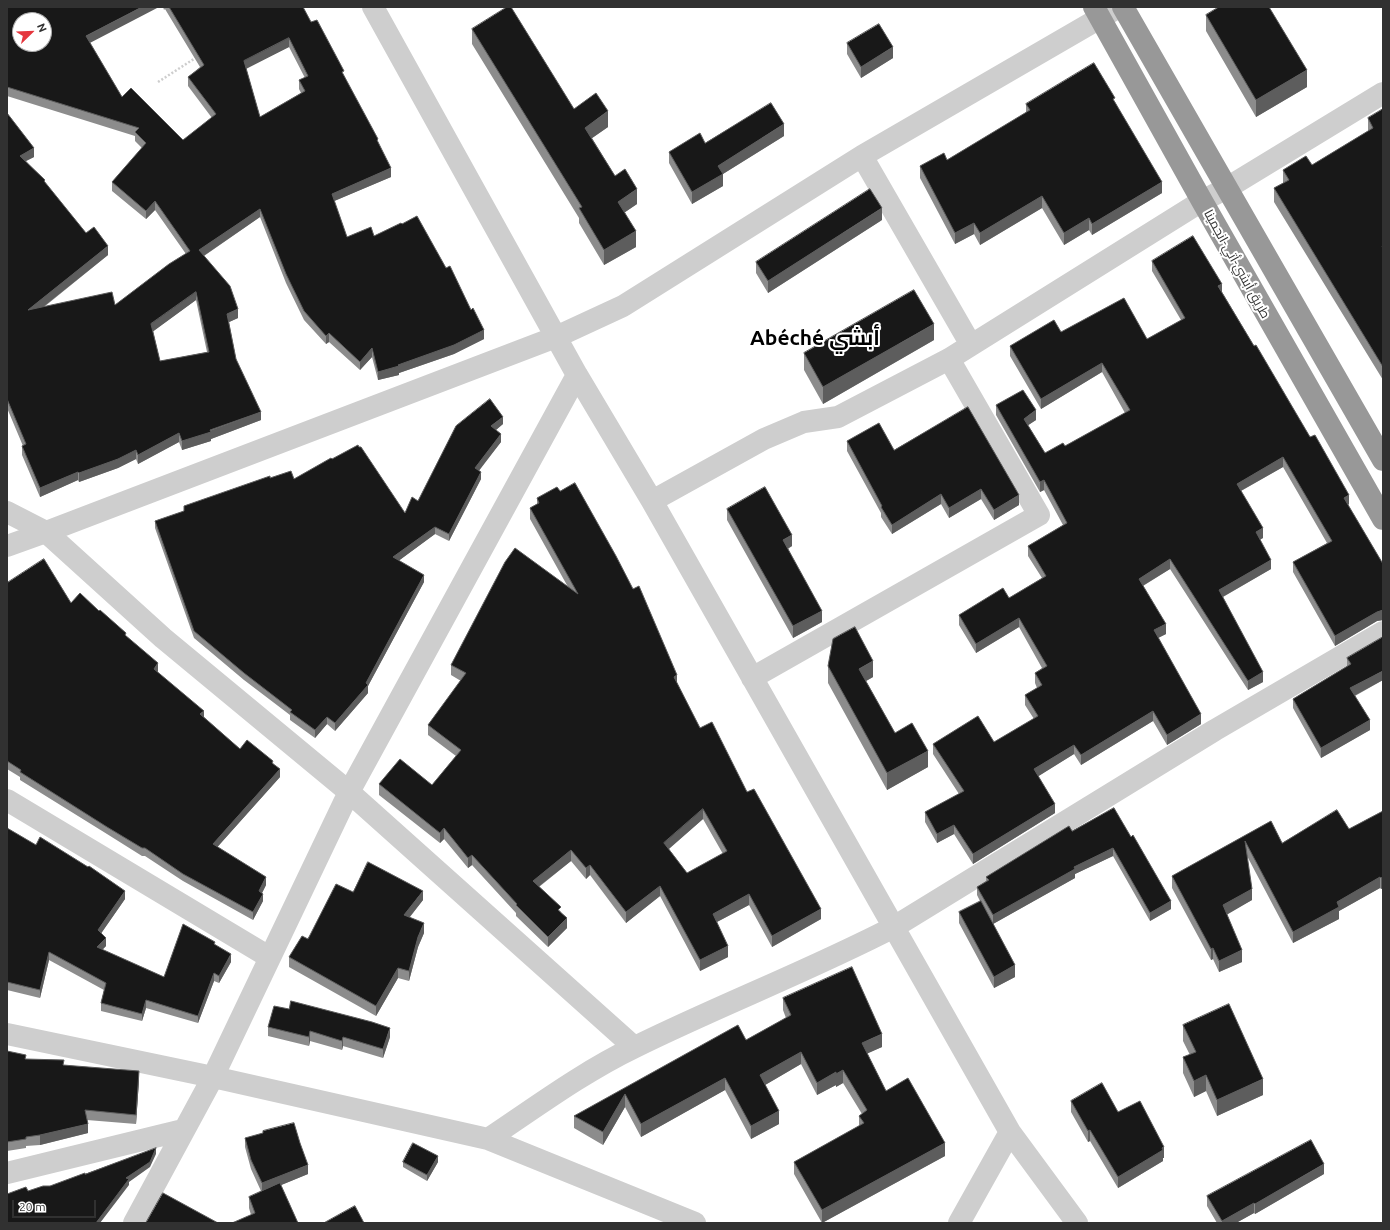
<!DOCTYPE html>
<html>
<head>
<meta charset="utf-8">
<style>
	body { margin:0 }
	#map { position:relative; width:1390px; height:1230px; overflow:hidden; background:#fff; font-family:Ubuntu,sans-serif }
	canvas { display:block }
	.frame { position:absolute; inset:0; border:8px solid #313131; pointer-events:none }
	.north { position:absolute; left:12px; top:12px; width:40px; height:40px; box-sizing:border-box; background:#fff; border:1px solid #adadad; border-radius:50%; rotate:67deg; font-size:11px; font-weight:700; line-height:16px; text-align:center; color:#313131 }
	.north::after { content:''; display:block; margin:auto; width:14px; height:18px; background:#e5363d; clip-path:polygon(50% 0,100% 100%,50% 72%,0 100%) }
	.scale { position:absolute; left:12px; top:1200px; width:84px; height:18px; box-sizing:border-box; border:2px solid #313131; border-top:0; padding-left:5px; font-size:12px; line-height:14px; white-space:nowrap; color:#313131; -webkit-text-stroke:3px #fff; paint-order:stroke }
</style>
</head>
<body>
<div id="map">
<canvas width="1390" height="1230"></canvas>
<div class="frame"></div>
<div class="north">N</div>
<div class="scale">20 m</div>
</div>
<script>
const context = document.querySelector('canvas').getContext('2d');
context.lineJoin = 'round';
function stroke(path, color, width, dash) {
  context.strokeStyle = color;
  context.lineWidth = width;
  context.lineCap = dash ? 'butt' : 'round';
  context.setLineDash(dash || []);
  context.stroke(path);
}
function fill(path, color) {
  context.fillStyle = color;
  context.fill(path, 'evenodd');
}
function write(font, color, halo, rows, align = 'center') {
  context.font = font + ' Ubuntu,Cairo,sans-serif';
  context.lineWidth = 4;
  context.setLineDash([]);
  context.textBaseline = 'middle';
  context.strokeStyle = halo;
  context.fillStyle = color;
  for (const [text, x, y, turn = 0] of rows) {
    context.save();
    context.translate(x, y);
    context.rotate((+turn || 0) * Math.PI / 180);
    context.textAlign = isNaN(turn) ? turn : align;
    if (halo) context.strokeText(text, 0, 0);
    context.fillText(text, 0, 0);
    context.restore();
  }
}
const path = new Path2D(`
	M158 82 197 57`);
const minor = new Path2D(`
	M373 7 577 375 652 501 1010 1132 1077 1223
	M862 156 971 345
	M652 501 764 439 804 422 838 417 949 359 1202 201 1227 188 1383 93
	M7 512 46 532 163 638 349 792 634 1047
	M7 546 46 532 556 337 623 306 862 156 1119 7
	M752 678 1039 515 949 359
	M7 800 269 957
	M7 1034 213 1077 488 1139 695 1223
	M488 1139C536 1107 583 1072 635 1047 720 1005 809 971 894 927L1215 730 1383 632
	M7 1173 183 1130
	M134 1223 213 1077 349 792 577 375
	M959 1223 1010 1132`);
const highway = new Path2D(`
	M1094 7 1202 201 1383 519
	M1123 7 1383 460`);
const wall = new Path2D(`
	M7 7 90 43 122 97 183 140 212 118 188 86V77L200 67 165 9 164 10 163 7H303L311 22 344 76 378 143 391 177 334 201 347 237 374 236 484 339 454 354 399 373V375L378 380 372 357 360 370 329 342 326 344 304 320 286 283 260 217 204 256 238 318 229 322 236 359 261 420 211 439V441L182 450 179 442 138 464 136 459 118 468 79 482 78 480 40 497 22 455V446H23L7 408V113L34 157 26 161 45 183 86 233 108 255 44 307 115 305 186 254 155 210 146 219 112 191V182L142 148 135 141V136L7 96ZM289 47 305 78 299 80V89L301 93 260 117 246 68ZM196 300 207 352 160 361 153 331Z
	M1206 15 1307 87 1256 117 1206 31Z
	M472 29 574 109 608 127 592 138 615 176 637 204 625 212 636 247 604 265 579 223V218L472 44Z
	M847 43 893 58 861 78 847 54Z
	M1115 102 1162 193 1092 235 1089 230 1064 245 1042 208 980 245 974 234 955 244 920 178V166L947 160 1026 113V104Z
	M1383 109V380L1274 202V188L1283 183V170L1312 165 1368 131V118Z
	M784 136 723 174V186L692 204 669 163V152L705 143Z
	M882 220 768 293 756 273V262Z
	M1152 261 1222 292 1254 346 1310 437 1349 504 1348 505 1383 564V620L1377 621 1335 646 1293 572V562L1327 543 1283 467 1241 491 1263 538 1260 539 1271 569 1223 597 1263 682 1248 690 1170 569 1143 586 1166 634 1158 638 1201 724 1167 745 1153 721 1081 765 1074 754 1038 776 1055 813 973 864 954 834 937 843 925 822V812L959 794 933 754V744L994 742 1034 719 1025 705V695L1037 688 1035 683V673L1042 668 1019 627 976 653 959 625V615L1009 598 1042 578 1028 556V546L1063 525 1044 490 1040 492 996 415V405L1036 420 1028 425 1045 453 1065 446 1125 413 1102 372 1041 409 1010 356V346L1061 332 1147 339 1181 320 1152 271Z
	M934 340 823 404 804 370V353Z
	M503 424 496 430 501 442 478 470 481 479 449 541 435 534 398 561 424 582 368 686V693L335 731 327 724 315 738 290 720V715L244 680 194 638 155 528V521L184 511 270 478 294 479 332 459 405 513 418 501 456 426Z
	M847 441 894 450 1019 505 994 520 981 499 949 518 941 504 892 534 881 517V513L847 451Z
	M537 498 677 683 700 728 747 792 821 919 772 947 749 905 717 922 728 957 700 971 660 896 626 923 590 875 586 879 571 861 539 887 561 912 567 928 548 947 516 916V913L472 865 468 868 444 839 440 843 379 795V784L432 785 456 756 428 735V725L461 681 451 675V665L568 587 530 519V508L537 504ZM703 819 723 854 687 873 669 849Z
	M727 509 792 546 788 549 822 622 793 638 727 520Z
	M7 583 71 603 99 611 126 636 158 671 157 672 204 717 240 749 273 763 280 777 217 847 266 885 262 893 263 901 253 920 183 881 145 856H142L107 834 20 780V777L7 769Z
	M1347 658 1383 680 1355 696 1370 730 1321 758 1293 708V699L1347 666Z
	M828 666 873 677 866 681 895 733 928 767 887 790 828 683Z
	M1114 808 1171 909 1150 921 1113 856 1075 874V878L993 924 1015 977 994 988 959 923V912L980 901 977 895V887L986 881V877L1072 831Z
	M1383 811V888L1381 889 1380 888 1339 911V919L1293 943 1247 856 1252 900 1226 914 1242 962 1219 972 1213 959 1211 960 1172 888V876L1271 821 1282 843 1349 829Z
	M7 828 125 899 101 933 106 946 102 950 164 977 215 945 231 962 219 983 214 981 198 1023 146 1008 142 1021 101 1011V1003L104 990 49 960 40 998 7 990Z
	M353 892 423 900 410 917 424 933 418 947 409 981 398 978 376 1016 289 967V957Z
	M783 998 882 1047 867 1053 886 1091 945 1156 822 1223 794 1174V1162L859 1126V1116L862 1114 843 1083 836 1087V1085L817 1095 801 1064 765 1085 779 1124 751 1139 725 1090 641 1137 625 1107 603 1145 574 1128V1116L746 1040 786 1018 783 1010Z
	M1183 1025 1263 1095 1217 1116 1206 1091 1194 1097 1183 1073V1057L1190 1055 1183 1041Z
	M268 1027 390 1037 383 1058 343 1046 342 1050 310 1041 309 1046 268 1036Z
	M7 1051 26 1059 64 1065 139 1080 136 1124 87 1120 88 1133 40 1145 26 1146V1148L7 1151Z
	M1071 1101 1118 1112 1164 1158H1163V1161L1118 1188 1090 1141 1088 1142 1071 1112Z
	M245 1138 308 1174 281 1185 298 1223 251 1215 249 1208V1197L261 1191 251 1169 245 1147Z
	M403 1162H438L427 1181 403 1167Z
	M1324 1174 1255 1214 1254 1213 1236 1223H1217L1207 1206V1196Z`);
const shadedWall = new Path2D(`
	M142 7H159L86 45V36Z
	M289 38V47L244 70V61Z
	M893 47V58L861 78V67Z
	M1307 70V87L1256 117V100Z
	M608 111V127L585 143V128Z
	M784 124V136L718 177V166Z
	M34 148V157L20 164V156Z
	M391 168V177L332 202V194Z
	M723 174V186L692 204V192Z
	M1162 182V193L1092 235V224Z
	M637 189V204L618 217V202Z
	M1042 196V208L980 245V233Z
	M155 201V210L146 219V211Z
	M882 208V220L768 293V281Z
	M260 209V217L199 259V250Z
	M1089 218V230L1064 245V233Z
	M974 223V234L955 244V233Z
	M636 231V247L604 265V250Z
	M108 246V255L28 319V310Z
	M1222 284V294L1218 286Z
	M196 292V300L151 333V324Z
	M238 309V318L227 323V314Z
	M934 324V340L823 404V387Z
	M484 330V339L454 354 399 373V375L378 380V372L398 365Z
	M329 333V342L326 344V336Z
	M372 348V357L360 370V362Z
	M1102 363V372L1041 409V399Z
	M1036 410V420L1024 428V419Z
	M261 412V420L211 439V441L182 450V441Z
	M503 417V424L491 434V426Z
	M179 433V442L138 464V455Z
	M501 434V442L475 476V468Z
	M136 450V459L118 468 79 482V473Z
	M1283 457V467L1237 493V484Z
	M78 472V480L40 497V488Z
	M481 472V479L449 541V534Z
	M1044 480V490L1040 492V482Z
	M981 489V499L949 518V508Z
	M941 494V504L892 534V525Z
	M1019 495V505L994 520V510Z
	M1349 495V504L1344 507V498Z
	M435 527V534L393 565V557Z
	M1263 528V538L1256 542V532Z
	M792 535V546L783 551V540Z
	M1170 559V569L1139 588V579Z
	M1271 560V569L1219 599V590Z
	M424 575V582L368 686V693L335 731V723L366 683Z
	M1383 610V620L1377 621 1335 646V636L1377 612Z
	M822 611V622L793 638V626Z
	M1019 618V627L976 653V644Z
	M1166 624V634L1154 640V630Z
	M873 661V677L859 685V669Z
	M158 663V671L154 676V669Z
	M1383 671V680L1350 698V688Z
	M1263 672V682L1248 690V681Z
	M677 675V685L674 677Z
	M204 711V719L200 714Z
	M1153 711V721L1081 765V755Z
	M1201 714V724L1167 745V735Z
	M327 717V724L315 738V730Z
	M1370 720V730L1321 758V748Z
	M1074 745V754L1034 779V769Z
	M928 751V767L887 790V773Z
	M280 769V777L213 852V844Z
	M1055 804V813L973 864V854Z
	M703 809V819L664 853V843Z
	M954 825V834L937 843V834Z
	M444 828V839L440 843V833Z
	M1113 848V856L1075 874V878L993 924V915L1074 867Z
	M571 850V861L533 891V881Z
	M472 855V865L468 868V858Z
	M590 865V875L586 879V868Z
	M266 877V885L259 899V891Z
	M1380 877V888L1339 911V919L1293 943V932L1337 902Z
	M1383 877V888L1381 889V878Z
	M660 886V896L626 923V912Z
	M1252 889V900L1223 917V905Z
	M125 891V899L98 938V930Z
	M423 891V900L404 924V915Z
	M263 894V901L253 920V912Z
	M749 894V905L713 924V914Z
	M1171 901V909L1150 921V913Z
	M821 909V919L772 947V936Z
	M567 918V928L548 947V937Z
	M424 923V933L418 947 409 981V971L418 937Z
	M106 938V946L97 955V947Z
	M728 946V957L700 971V960Z
	M1213 948V959L1211 960V949Z
	M1242 950V962L1219 972V961Z
	M49 952V960L40 998V990Z
	M231 954V962L219 983V976Z
	M1015 965V977L994 988V977Z
	M398 968V978L376 1016V1006Z
	M214 973V981L198 1023V1016Z
	M146 1000V1008L142 1021V1014Z
	M390 1028V1037L383 1058V1049Z
	M310 1031V1041L309 1046V1037Z
	M882 1034V1047L862 1056V1043Z
	M343 1037V1046L342 1050V1041Z
	M801 1052V1064L760 1088V1075Z
	M843 1070V1083L836 1087V1074Z
	M139 1071V1080L136 1124V1115Z
	M836 1072V1085L817 1095V1083Z
	M1206 1075V1091L1194 1097V1081Z
	M725 1078V1090L641 1137V1124Z
	M1263 1079V1095L1217 1116V1100Z
	M625 1094V1107L603 1145V1132Z
	M779 1111V1124L751 1139V1126Z
	M88 1124V1133L40 1145V1135Z
	M1090 1130V1141L1088 1142V1131Z
	M945 1143V1156L822 1223V1210Z
	M1164 1147V1158H1163V1161L1118 1188V1177Z
	M156 1148V1154L150 1167 129 1182V1185L100 1223H96L126 1178Z
	M438 1156V1162L427 1181V1175Z
	M1324 1164V1174L1255 1214V1204Z
	M308 1165V1174L262 1193V1183Z
	M1254 1203V1213L1236 1223H1222V1221Z`);
const building = new Path2D(`
	M7 7H142L86 36 122 97 131 88 183 140 216 114 188 77 204 65 169 7H303L311 22 317 20 344 71 342 72 378 139 377 140 391 168 332 194 347 237 371 227 374 236 401 223 402 224 417 216 446 268 450 266 471 310 473 308 484 330 454 345 398 365 399 366 378 372 372 348 360 362 329 333 326 336 304 311 286 274 260 209 199 250 230 286 238 309 227 314 236 359 261 412 210 430 211 432 182 441 179 433 138 455 136 450 118 459 79 473 78 472 40 488 22 446 26 444 7 399V113L34 148 20 156 45 180 44 181 86 233 94 227 108 246 28 310 112 292 115 305 169 264 190 251 155 201 146 211 112 182 146 143 135 132 139 128 7 87ZM20 20H44V44H20ZM289 38 308 76 299 80 305 91 260 117 244 61ZM196 292 209 352 160 361 151 324Z
	M507 7H511L574 109 596 93 608 111 585 128 615 176 625 169 637 189 618 202 636 231 604 250 579 208 582 207 472 29Z
	M1219 7H1269L1307 70 1256 100 1206 15Z
	M879 24 893 47 861 67 847 43Z
	M1094 63 1115 98 1113 99 1162 182 1092 224 1089 218 1064 233 1042 196 980 233 974 223 955 233 920 166 944 153 947 160 1030 110 1026 104Z
	M771 103 784 124 718 166 723 174 692 192 669 152 700 133 705 143Z
	M1383 109V245L1382 246 1383 248V367L1274 188 1289 180 1283 170 1306 156 1312 165 1373 128 1368 118Z
	M870 189 882 208 768 281 756 262Z
	M1193 236 1222 284 1218 286 1254 346 1256 345 1310 437 1315 435 1349 495 1344 498 1383 564V610L1377 612 1335 636 1293 562 1332 541 1283 457 1237 484 1263 528 1256 532 1271 560 1219 590 1263 672 1248 681 1170 559 1139 579 1166 624 1154 630 1201 714 1167 735 1153 711 1081 755 1074 745 1034 769 1055 804 973 854 954 825 937 834 925 812 964 791 933 744 978 716 994 742 1038 716 1025 695 1042 685 1035 673 1047 666 1019 618 976 644 959 615 1003 588 1009 598 1046 576 1028 546 1067 523 1044 480 1040 482 996 405 1023 390 1036 410 1024 419 1045 453 1063 443 1065 446 1130 410 1102 363 1041 399 1010 346 1054 320 1061 332 1124 298 1147 339 1185 318 1152 261Z
	M914 290 934 324 823 387 804 353Z
	M490 399 503 417 491 426 501 434 475 468 481 472 449 534 435 527 393 557 424 575 366 683 368 685 335 723 327 717 315 730 290 712 292 710 244 673 194 631 155 521 184 511V506L270 476V478L291 471 294 479 331 458 332 459 358 445 359 447H361L405 513 412 497 418 501 456 426Z
	M968 407 1019 495 994 510 981 489 949 508 941 494 892 525 881 507 882 506 847 441 879 423 894 450Z
	M575 483 616 556 633 589 639 586 677 675 674 677 700 728 712 722 747 792 754 789 821 909 772 936 749 894 713 914 728 946 700 960 660 886 626 912 590 865 586 868 571 850 533 881 561 907 558 910 567 918 548 937 516 905 517 904 472 855 468 858 444 828 440 833 379 784 400 759 432 785 461 750 428 725 466 673 451 665 505 562 515 548 578 594 530 508 539 503 537 498 557 487 560 491ZM703 809 727 851 687 873 664 843Z
	M765 487 792 535 783 540 822 611 793 626 727 509Z
	M44 559 71 603 80 593 99 611 100 610 126 633 125 635 158 663 154 669 204 711 200 714 240 749 247 740 273 761 272 763 280 769 213 844 266 877 259 891 263 894 253 912 183 874 145 848H142L107 827 20 772 21 770 7 761V583Z
	M855 627 873 661 859 669 895 733 912 723 928 751 887 773 828 666 833 639Z
	M1383 637V671L1350 688 1370 720 1321 748 1293 699 1351 664 1347 658Z
	M1114 808 1131 837 1133 835 1171 901 1150 913 1113 848 1074 867 1075 869 993 915 977 887 989 880 986 877 1069 826 1072 831Z
	M1337 810 1349 829 1383 811V877L1381 878 1380 877 1337 902 1339 907 1293 932 1245 841 1252 889 1223 905 1242 950 1219 961 1213 948 1211 949 1172 876 1271 821 1282 843Z
	M7 828 36 845 40 837 88 867 89 866 125 891 98 930 106 938 97 947 164 977 183 924 215 942 214 944 231 954 219 976 214 973 198 1016 146 1000 142 1014 101 1003 106 983 49 952 40 990 7 982Z
	M368 862 423 891 404 915 424 923 418 937 409 971 398 968 376 1006 289 957 302 936 308 939 336 884 353 892Z
	M981 901 1015 965 994 977 959 912Z
	M852 967 882 1034 862 1043 886 1091 908 1078 945 1143 822 1210 794 1162 864 1123 859 1116 867 1110 843 1070 836 1074V1072L817 1083 801 1052 760 1075 779 1111 751 1126 725 1078 641 1124 625 1094 603 1132 574 1116 738 1025 746 1040 791 1015 783 998Z
	M291 1001 372 1022 390 1028 383 1049 343 1037 342 1041 310 1031 309 1037 268 1027 274 1006 289 1009Z
	M1229 1004 1263 1079 1217 1100 1206 1075 1194 1081 1183 1057 1196 1052 1183 1025Z
	M7 1051 26 1055 25 1059 64 1060 63 1065 139 1071 136 1115 85 1110 88 1124 40 1135 26 1137V1139L7 1142Z
	M1102 1083 1118 1112 1140 1101 1164 1147 1162 1148 1163 1150 1118 1177 1090 1130 1088 1131 1071 1101Z
	M294 1123 300 1143 308 1165 262 1183 251 1160 245 1138 263 1133V1131Z
	M1311 1140 1324 1164 1255 1204 1254 1203 1222 1221 1207 1196Z
	M413 1143 438 1156 427 1175 403 1162Z
	M156 1148 150 1162 126 1178 129 1179 96 1223H7V1194L26 1187 28 1191 43 1186H50L85 1173V1174Z
	M280 1183 298 1223H232L255 1213 249 1197Z
	M163 1193 218 1223H146Z
	M355 1206 364 1223H324Z`);
const streetNames = [
	["طريق أبشي-أتي-انجمينا",1237,264,61]
];
const townNames = [
	["Abéché أبشي",815,338]
];
stroke(path, '#cecece', 2.5, [2, 2]);
stroke(minor, '#cecece', 22);
stroke(highway, '#989898', 22);
fill(wall, '#8c8c8c');
fill(shadedWall, '#5d5d5d');
fill(building, '#181818');
stroke(building, '#5d5d5d', 1);
write('13px', '#313131', '#fff', streetNames);
write('bold 21px', '#000', '#fff', townNames);
</script>
</body>
</html>
